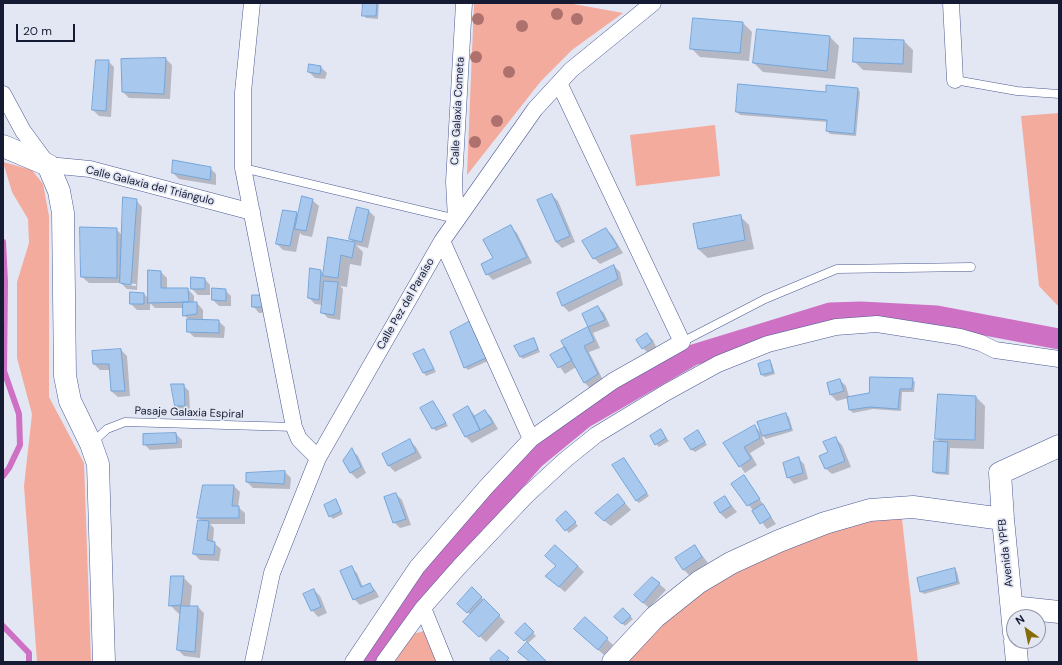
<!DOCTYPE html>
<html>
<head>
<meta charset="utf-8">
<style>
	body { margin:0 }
	#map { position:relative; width:1062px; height:665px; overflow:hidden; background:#e3e7f4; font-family:"DM Sans",sans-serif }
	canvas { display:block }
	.frame { position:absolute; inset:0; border:4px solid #151b33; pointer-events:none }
	.north { position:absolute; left:1006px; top:609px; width:40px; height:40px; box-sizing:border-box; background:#e3e7f4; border:1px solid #9195a7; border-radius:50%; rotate:327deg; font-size:11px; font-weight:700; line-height:16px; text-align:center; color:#151b33 }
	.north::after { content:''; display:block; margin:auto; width:14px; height:18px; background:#866c08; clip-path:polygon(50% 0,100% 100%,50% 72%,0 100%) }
	.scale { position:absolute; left:16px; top:24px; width:59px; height:18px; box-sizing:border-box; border:2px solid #151b33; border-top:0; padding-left:5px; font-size:12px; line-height:14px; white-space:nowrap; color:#151b33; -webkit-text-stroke:3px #e3e7f4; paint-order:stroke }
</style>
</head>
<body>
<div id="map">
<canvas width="1062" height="665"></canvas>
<div class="frame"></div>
<div class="north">N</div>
<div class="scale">20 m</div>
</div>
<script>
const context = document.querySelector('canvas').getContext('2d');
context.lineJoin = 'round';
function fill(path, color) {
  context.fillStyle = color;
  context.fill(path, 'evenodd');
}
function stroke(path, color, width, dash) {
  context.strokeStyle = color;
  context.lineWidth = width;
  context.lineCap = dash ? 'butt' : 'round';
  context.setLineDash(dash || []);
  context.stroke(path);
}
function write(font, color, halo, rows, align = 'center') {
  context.font = font + ' "DM Sans",sans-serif';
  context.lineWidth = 3.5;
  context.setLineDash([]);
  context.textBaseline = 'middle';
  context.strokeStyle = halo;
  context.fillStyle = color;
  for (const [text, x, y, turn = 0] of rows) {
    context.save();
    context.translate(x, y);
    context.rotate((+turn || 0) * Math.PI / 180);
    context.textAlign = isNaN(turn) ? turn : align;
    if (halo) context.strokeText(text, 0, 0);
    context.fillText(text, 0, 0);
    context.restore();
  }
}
const green = new Path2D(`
	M474 3H568L623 13 572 50 541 81 467 175Z
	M1059 113V307L1039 286 1021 116Z
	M715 125 720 176 636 186 630 135Z
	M3 162 32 170 43 184 49 216V397L84 463 91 662H37L24 486 32 414 17 358V282L29 243 28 219 12 192Z
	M902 519 918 662H627L669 619 711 585 781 546 868 520Z
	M424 631 437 662H395L413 634Z`);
const shadow = new Path2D(`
	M364 3H379L378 19 366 18 363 15Z
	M743 23 752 32 749 61 700 57 691 48Z
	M757 30 830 37 839 46 835 79 763 72 754 63Z
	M904 41 913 50 912 73 863 70 854 61Z
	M166 59 172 65 170 99 129 98 123 92 122 60Z
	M108 61 114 67 111 117 99 116 93 110Z
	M321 67 327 73 325 79 315 78 309 72Z
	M858 89 860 92 856 136 830 134 827 131 828 122 740 115 737 112 827 93Z
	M210 168 216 174V185L179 179 173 173Z
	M552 195 558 201 575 242 562 248 556 242Z
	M136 200 142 207 137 290 127 289 121 283H89L82 277 116 229 123 236ZM126 283 136 284V286L126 285Z
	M312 200 319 206 312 237 302 235 300 233 296 252 283 250 277 244 296 213 299 216Z
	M357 208 369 211 375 217 368 248 356 245 363 252 361 266 350 264 347 287 340 286 343 289 340 320 328 318 322 312 323 305 315 304 309 298 321 271 324 274 329 238 354 243 350 239Z
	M740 216 749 225 754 249 708 258 698 249Z
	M511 227 517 233 532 263 493 280 487 274Z
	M606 229 612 235 623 253 600 264 594 258Z
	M614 266 620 272 623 285 569 312 563 306Z
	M161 272 167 278V289H188L194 296V303H197L203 310V321H218L225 327 224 338 194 337 188 331V319L184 315V308H155L150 303V310H137L131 304 144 294 149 299Z
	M204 278 210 285V295H198L192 289Z
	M225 290 231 296V306H219L213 300Z
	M265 296 271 312 259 313 253 306Z
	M598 307 604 313 610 326 593 333 600 348 589 352 603 380 590 388 584 382 576 367 565 374 552 356 566 347 563 341 589 328 583 314Z
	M451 332 490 360 468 370 465 367Z
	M647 334 653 340 657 349 649 354 643 348Z
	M534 339 540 352 523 359 520 356Z
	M121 350 127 356 130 396 118 397 111 391 110 370H100L94 364Z
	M424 351 436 372 426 376 424 373Z
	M769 361 772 364 775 374 765 377 762 375Z
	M912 379 915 382 914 392H902L901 411 873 409 853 413 850 410 848 398 837 401 831 395 828 383 840 380 846 386 849 397 870 394Z
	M183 385 189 391 190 412H182L176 406Z
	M939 395 976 397 985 406 984 449 950 448 949 475 936 474 934 472 940 443 936 438Z
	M433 402 448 426 436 431 433 428Z
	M468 407 476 417 485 411 491 417 498 429 472 443 466 437 454 416Z
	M786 415 789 417 793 431 766 439 761 434 765 444 750 453 757 465 745 473 724 443 755 426 762 434Z
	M661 431 669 441 659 447 656 444Z
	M698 431 707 445 695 452 692 450Z
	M176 434 182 440V448L150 450 144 444Z
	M836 439 842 445 851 467 832 474 825 468 829 453Z
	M410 441 416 447 422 458 395 472 389 466 384 454Z
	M352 450 358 456 366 473 357 479 351 473 344 461Z
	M798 458 804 464 808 479 794 484 788 477Z
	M626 462 649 496 639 503 636 500Z
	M285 472 291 478 290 489 253 488 247 482Z
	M743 477 749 483 776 524 767 529 733 484Z
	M234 486 240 492 238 507 245 513V524H210L214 528 213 542 221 549 219 561 200 560 194 554 202 521 198 518Z
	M396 494 402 500 411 525 400 528 394 522Z
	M618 495 631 510 611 526 602 519Z
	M725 497 737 512 726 519 720 513Z
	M336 500 343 514 333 519 330 516Z
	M569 515 578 526 569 533 557 520Z
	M695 546 708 563 689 575 683 569Z
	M557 566H578L584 572 565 592 553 582Z
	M351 567 357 573 363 587 370 585 376 591 379 597 360 605 354 599Z
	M955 569 957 572 960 584 924 594 921 592Z
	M183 577 192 586 190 607H198L204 613 200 658 184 656 178 650 182 614H179L170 605Z
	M653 578 666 590 649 608 641 601Z
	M472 588 505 622 486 642 465 622 471 615 458 604Z
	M314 590 320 596 327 613 318 617 312 610Z
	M623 609 633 619 625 626 615 617Z
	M585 618 613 645 604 655 581 635Z
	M525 625 536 636 527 644 546 662H531L520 652 528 643 517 633Z
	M499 651 511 662H494Z`);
const stream = new Path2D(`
	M3 242 5 282 4 371 19 414 20 445 9 468 3 476
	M3 626 29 653V662`);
const canal = new Path2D(`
	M365 662 390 623 451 549 476 525 534 459 584 418 693 355 830 313 861 312 937 316 1059 339`);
const building = new Path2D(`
	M363 3H377L376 16H362Z
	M693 18 743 22 740 53 690 49Z
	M757 29 830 36 827 71 753 63Z
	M854 38 904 40 903 64 853 62Z
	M166 58 164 94 122 92 121 59Z
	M96 60H109L106 111 92 110Z
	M309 64 321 66 320 74 308 72Z
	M738 84 826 92V85L858 88 854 134 826 131 827 120 736 112Z
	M173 160 211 167 210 180 172 173Z
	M552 194 570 236 556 242 537 200Z
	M302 196 313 199 306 231 295 229Z
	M123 197 137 199 131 285 120 283Z
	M357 207 369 210 362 242 349 239Z
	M283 210 297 212 290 246 276 244Z
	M741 215 745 240 698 249 693 224Z
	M511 225 527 257 486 275 481 264 493 258 483 240Z
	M80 227 117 228V278L81 277Z
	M606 228 618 247 593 259 582 241Z
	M328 237 355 242 352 258 341 255 338 278 323 276Z
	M614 265 618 279 562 306 557 293Z
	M310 268 321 270 319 300 308 298Z
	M148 270 161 271V288H188L189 302 148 303Z
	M191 277 205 278V289H191Z
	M324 281 338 282 334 315 321 313Z
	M212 288 226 289V301L212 300Z
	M130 292 144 293V304H130Z
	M252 295H265V307H252Z
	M183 302H197V314L183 316Z
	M598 306 605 320 588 327 582 314Z
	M187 319 219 320V333L187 332Z
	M474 319 488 357 464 368 450 332Z
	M588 327 594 341 584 346 598 374 584 383 561 341Z
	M647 333 652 342 642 349 636 340Z
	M534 338 538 349 520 357 514 346Z
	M565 347 572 360 558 368 550 355Z
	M121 349 125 391H111L109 364H93L92 351Z
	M424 349 434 369 423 373 413 354Z
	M770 360 773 372 761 375 758 364Z
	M870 377 913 378 912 389H900L898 409 870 407 849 410 847 397 869 393Z
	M840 379 844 391 830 395 827 383Z
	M171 384H184L185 406H175Z
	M938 394 976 396 975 440 935 439Z
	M433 401 446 423 432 429 420 408Z
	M468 406 480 430 465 437 453 415Z
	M485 410 493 423 480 430 474 417Z
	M786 413 791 429 762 436 757 422Z
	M755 425 760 438 744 447 751 459 739 467 723 443Z
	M661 429 666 438 655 445 650 436Z
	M698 430 705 442 691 450 684 439Z
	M176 433 177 443 143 445V434Z
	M836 437 845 461 825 469 819 456 828 452 823 442Z
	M410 439 416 452 388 466 382 454Z
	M934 441 948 442 946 473 933 472Z
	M352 448 361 467 350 473 343 461Z
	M799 457 803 473 787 478 783 463Z
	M624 458 647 493 636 501 612 465Z
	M285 471 284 484 246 482V473Z
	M744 475 760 499 747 506 731 484Z
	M203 485H234L232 506H239V518H197Z
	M396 493 406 519 393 523 384 497Z
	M618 494 625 503 604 521 595 513Z
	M725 496 731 506 720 513 714 503Z
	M336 499 341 511 329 517 324 505Z
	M763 504 771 517 760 524 752 511Z
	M566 511 576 522 565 531 556 520Z
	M198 520 209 521 207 540 215 542 214 555 193 554Z
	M555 545 578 566 559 587 545 576 556 566 545 556Z
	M695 545 702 557 683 570 675 558Z
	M352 566 361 587 370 583 374 591 353 600 340 571Z
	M955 568 957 582 920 592 917 578Z
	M171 576H184L181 605 169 606Z
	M652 577 660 583 643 603 634 595Z
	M472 587 482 597 467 613 457 604Z
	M314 589 321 607 311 611 303 594Z
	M484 599 500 615 479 637 463 622Z
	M181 606H198L195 652 177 650Z
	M623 608 631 616 622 624 614 617Z
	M585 617 608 638 598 650 574 629Z
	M525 623 534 632 524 641 515 633Z
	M527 642 546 661 545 662H530L518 652Z
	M499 650 509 658 505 662H492L490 659Z`);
const lane = new Path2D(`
	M955 80 1017 91 1059 94
	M243 168 456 219
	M682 342 765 299 837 269 971 267
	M92 443 107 429 125 422 294 427`);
const street = new Path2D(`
	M252 3 243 92V168L294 427 299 439 318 458
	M951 3 955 80
	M3 94 23 131 48 165 90 169 252 212
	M456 219 454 182 464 3
	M442 241 531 439
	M423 608 445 662
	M253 662 272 573 318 458 442 241 535 109 571 70 653 3
	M353 662 417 567 486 487 531 439 613 381 682 342 559 83
	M384 662 423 608 460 566 527 495 565 460 596 435 667 392 718 364 768 344 836 327 877 324 960 337 981 343 995 350 1059 359`);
const secondary = new Path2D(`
	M3 146 48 165 59 191 63 213 65 376 70 401 91 444 98 464 104 662
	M1012 607 1059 612
	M1014 633 1003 519 1000 473 1059 446
	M1015 641 1017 662
	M613 662 655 617 699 582 731 563 779 541 825 523 870 510 913 507 1003 519`);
const trees = [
	[557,14],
	[478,19],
	[577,19],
	[522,26],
	[476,57],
	[509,72],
	[497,121],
	[475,142]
];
const streetNames = [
	["Calle Galaxia Cometa",458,111,-87],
	["Calle Galaxia del Triángulo",150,186,14],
	["Calle Pez del Paraíso",406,304,-60],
	["Pasaje Galaxia Espiral",189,413,2],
	["Avenida YPFB",1006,553,-96]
];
fill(green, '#f2ab9d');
fill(shadow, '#0003');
stroke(stream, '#ce70c3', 6);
stroke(canal, '#ce70c3', 21);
fill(building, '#a8c8ed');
stroke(building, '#74a5da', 1);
stroke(lane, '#4c5a94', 9);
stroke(street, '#4c5a94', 17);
stroke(secondary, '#4c5a94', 23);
stroke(lane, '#fff', 8);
stroke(street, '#fff', 16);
stroke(secondary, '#fff', 22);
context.fillStyle = '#ae716e';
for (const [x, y] of trees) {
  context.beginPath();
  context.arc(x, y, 6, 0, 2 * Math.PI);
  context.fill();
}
write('11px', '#151b33', '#e3e7f4', streetNames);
</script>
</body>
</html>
